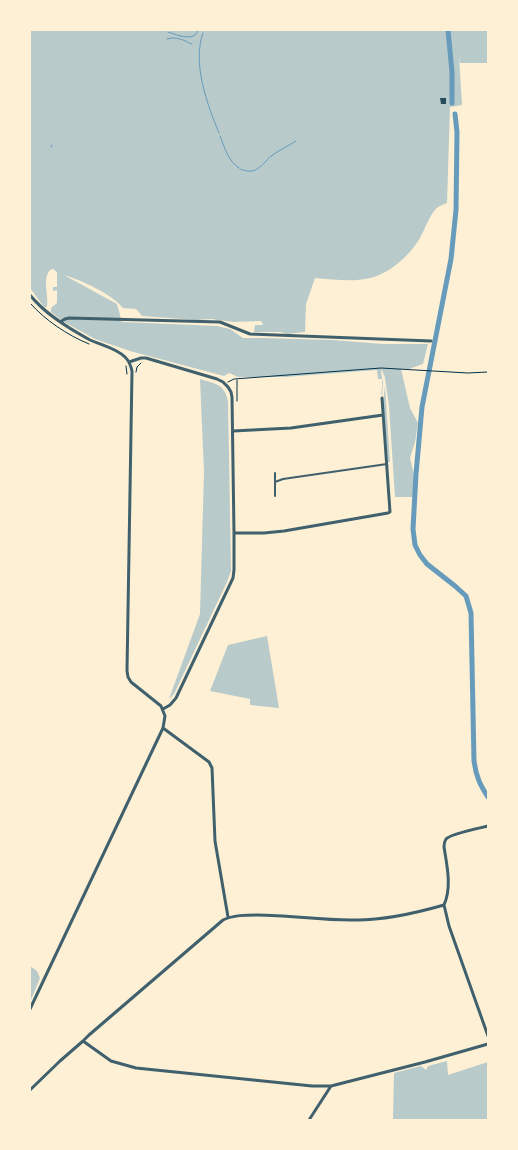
<!DOCTYPE html>
<html>
<head>
<meta charset="utf-8">
<style>
	body { margin:0 }
	#map { position:relative; width:518px; height:1150px; overflow:hidden; background:#fdf0d5; font-family:Signika,sans-serif }
	canvas { display:block }
	.frame { position:absolute; inset:0; border:31px solid #fdf0d5; pointer-events:none }
</style>
</head>
<body>
<div id="map">
<canvas width="518" height="1150"></canvas>
<div class="frame"></div>
</div>
<script>
const context = document.querySelector('canvas').getContext('2d');
context.lineJoin = 'round';
function fill(path, color) {
  context.fillStyle = color;
  context.fill(path, 'evenodd');
}
function stroke(path, color, width, dash) {
  context.strokeStyle = color;
  context.lineWidth = width;
  context.lineCap = dash ? 'butt' : 'round';
  context.setLineDash(dash || []);
  context.stroke(path);
}
const green = new Path2D(`
	M30 30H488V63H460L459 56 462 105 450 107 447 203C444 204 439 206 437 208 431 212 424 231 420 238 409 257 387 276 365 279 349 282 331 279 315 278L306 304 305 332 287 334 280 332H254L255 325H263L261 321 233 322 211 319 196 320 142 316 136 309 123 308C112 294 81 280 64 275L117 304 122 322 217 326 230 329 243 338H263L333 340 383 344H428L423 364 409 369H401L410 408 418 423 415 442 410 458 414 475 413 497H395L389 406 385 378 382 370 381 371 383 383 382 395 381 394 382 388V379H378L377 370 285 377H238L229 373 224 376 130 351 95 339 64 322 51 312V308L57 303V290L53 291V287H57V272L53 269 50 270C42 279 49 296 47 307H44L30 288Z
	M200 379C215 384 224 383 228 401L231 571 227 582 174 694 169 699 200 614 204 472Z
	M385 386 390 462H388L383 402Z
	M267 636 279 708 250 705V699L210 691 228 645Z
	M30 966 37 971 40 978 30 1002Z
	M447 1061 448 1075 488 1062V1120H393L394 1073 421 1066 426 1070 428 1066Z`);
const stream = new Path2D(`
	M168 32C174 34 186 39 193 36 196 35 197 33 198 30
	M203 33C192 63 207 104 219 133
	M167 39C176 36 184 40 191 44L192 43
	M220 136C225 148 228 161 239 168
	M51 147 52 145
	M270 157 277 152 296 141
	M240 169C255 175 259 168 269 158`);
const canal = new Path2D(`
	M448 30 452 72V103
	M455 114 457 132 456 210 451 259 422 407 416 474 413 529 415 545 420 555 427 564 455 586 466 596 471 613 474 761C476 776 480 785 488 797`);
const building = new Path2D(`
	M440 98H446V104H441Z`);
const path = new Path2D(`
	M30 303C45 320 67 335 89 344
	M126 366 127 374
	M136 372 137 367 141 363
	M237 380V401
	M228 382 234 379 381 368 468 373 488 372`);
const service = new Path2D(`
	M275 473V496
	M275 482 283 479 387 464`);
const minor = new Path2D(`
	M30 295C45 314 68 328 90 340 101 345 116 348 125 357 129 361 131 366 132 371L127 671 128 677 131 682 161 706 165 716 163 728 30 1009
	M60 322 65 319 69 318 220 322 250 334 431 341
	M129 362 141 358H146L217 379 223 382 228 387 231 392 232 397 234 533V570L233 578 176 698 170 705 163 709
	M233 431 291 428 383 415
	M234 533H264L284 531 388 513 390 512 382 398
	M163 728 209 762 212 768 215 841 228 917
	M444 905C452 887 447 866 444 847 444 844 444 842 446 839 450 834 480 828 488 826
	M83 1041 111 1061 136 1068 312 1086H331
	M30 1090 60 1061 83 1041 89 1035 223 920C233 915 246 915 257 915 291 915 324 921 357 920 387 920 416 913 444 905L449 926 488 1036
	M309 1120 331 1086 425 1062 488 1044`);
fill(green, '#b9caca');
stroke(stream, '#669bbc', 1);
stroke(canal, '#669bbc', 5);
fill(building, '#264d5e');
stroke(path, '#003049', 1);
stroke(service, '#3f606c', 2);
stroke(minor, '#3f606c', 3);
</script>
</body>
</html>
